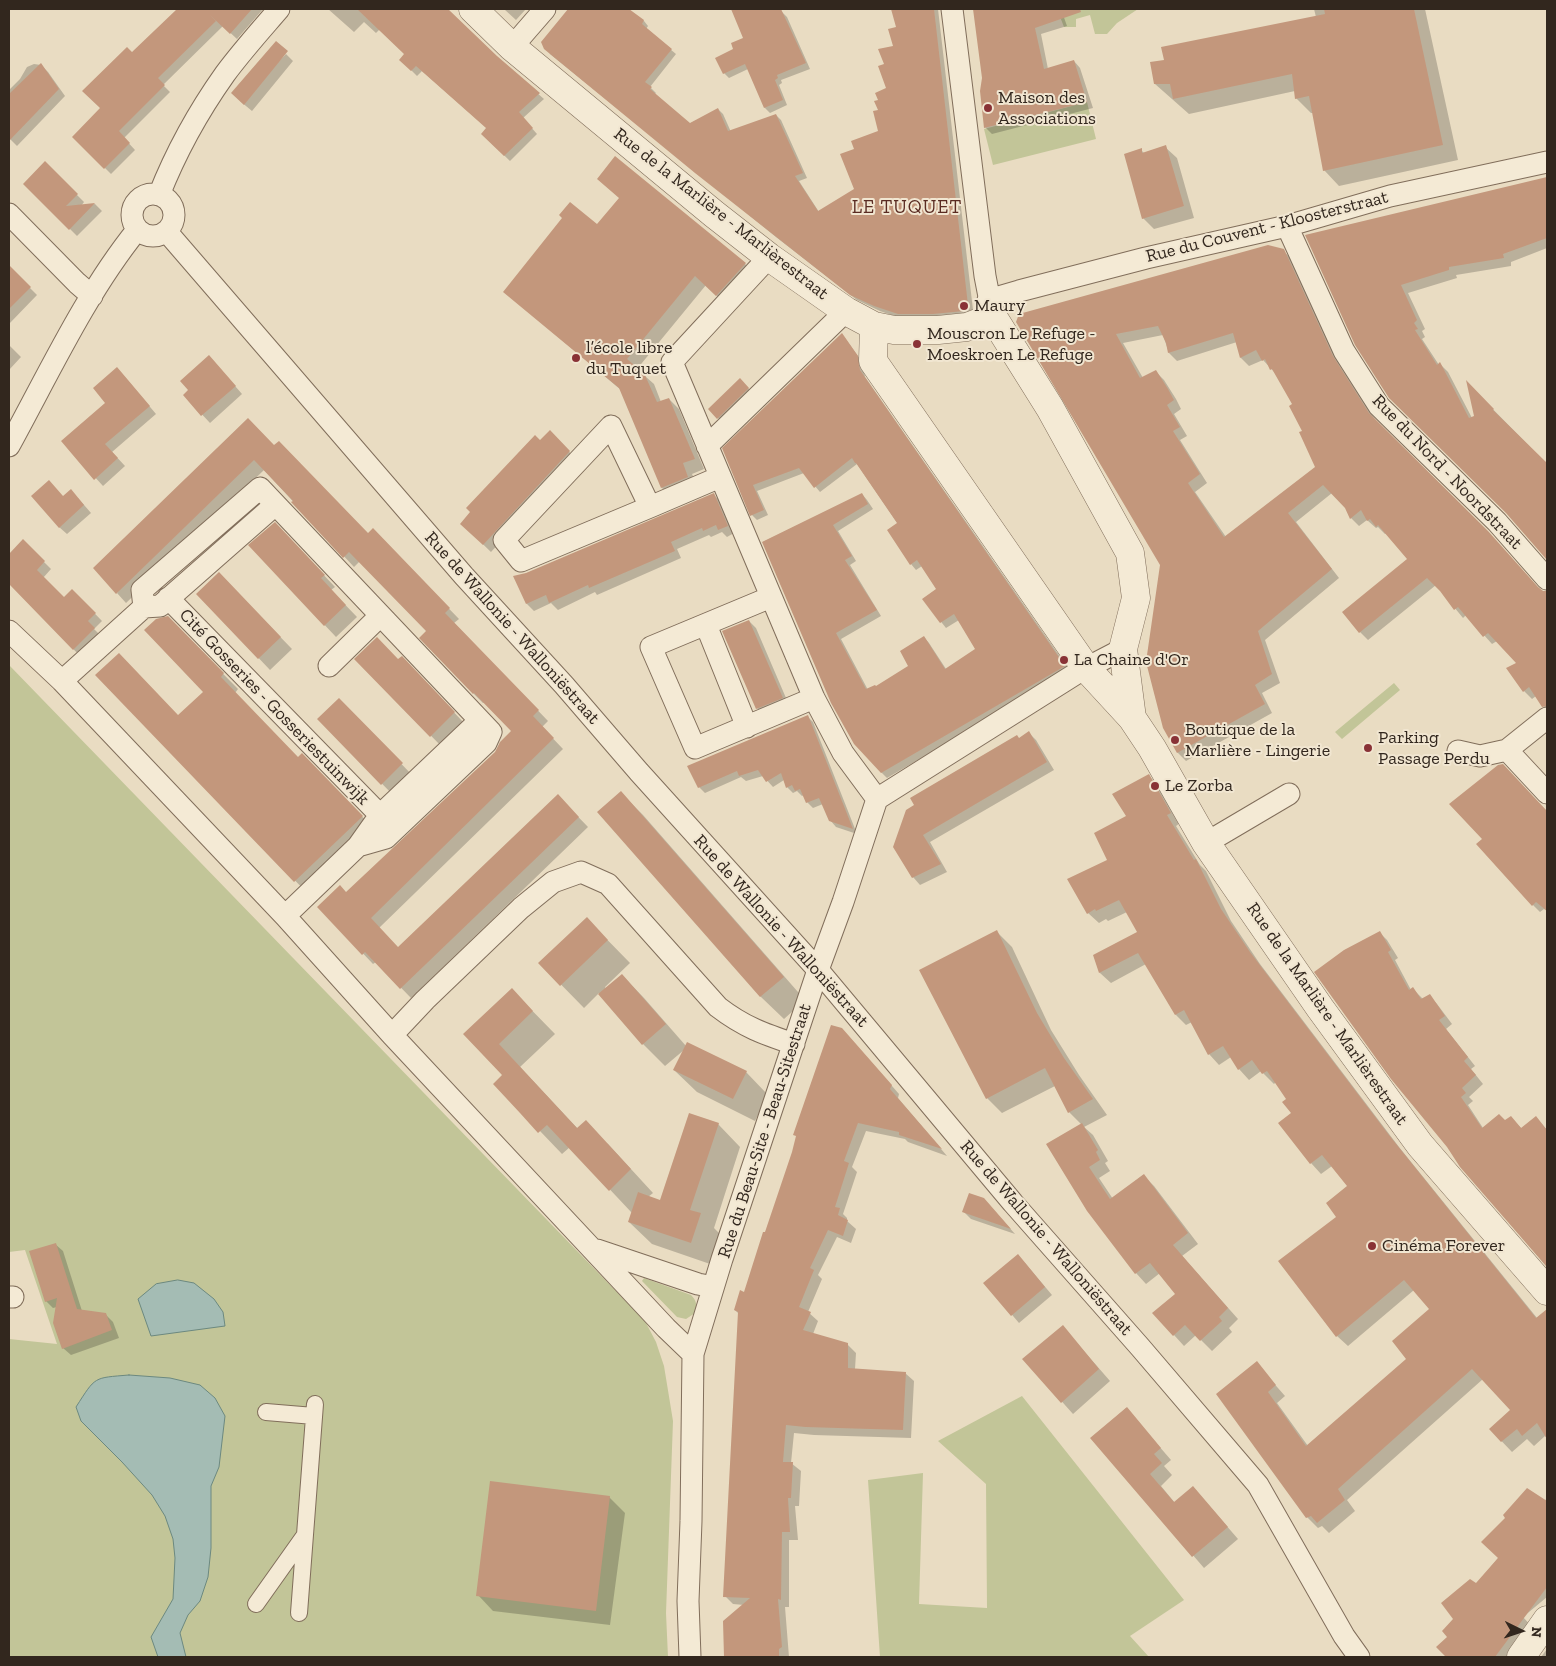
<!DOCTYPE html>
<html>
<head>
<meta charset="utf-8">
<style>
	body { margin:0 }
	#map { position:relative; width:1556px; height:1666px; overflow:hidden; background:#e9dcc2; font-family:"Zilla Slab",serif }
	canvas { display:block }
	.frame { position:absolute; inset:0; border:10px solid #32271e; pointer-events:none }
	.north { position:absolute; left:1496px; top:1606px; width:50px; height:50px; -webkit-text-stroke:4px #f1e6d1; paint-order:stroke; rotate:94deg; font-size:14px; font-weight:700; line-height:20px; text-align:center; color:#32271e }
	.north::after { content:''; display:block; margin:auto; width:18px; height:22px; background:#32271e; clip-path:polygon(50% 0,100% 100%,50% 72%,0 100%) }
</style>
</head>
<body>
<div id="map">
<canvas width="1556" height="1666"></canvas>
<div class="frame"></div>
<div class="north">N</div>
</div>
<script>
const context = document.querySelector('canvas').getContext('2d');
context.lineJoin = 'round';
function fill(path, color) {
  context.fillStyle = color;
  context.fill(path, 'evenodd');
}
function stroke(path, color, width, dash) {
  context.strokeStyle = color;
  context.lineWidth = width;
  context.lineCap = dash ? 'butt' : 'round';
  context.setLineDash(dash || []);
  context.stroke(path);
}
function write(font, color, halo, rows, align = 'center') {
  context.font = font + ' "Zilla Slab",serif';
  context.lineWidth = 4;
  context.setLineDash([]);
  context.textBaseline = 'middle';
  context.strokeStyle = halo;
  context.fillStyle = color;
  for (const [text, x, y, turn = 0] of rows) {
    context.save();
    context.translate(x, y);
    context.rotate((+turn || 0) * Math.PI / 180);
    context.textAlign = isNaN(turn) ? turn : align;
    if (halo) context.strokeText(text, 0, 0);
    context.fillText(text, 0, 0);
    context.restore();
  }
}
const green = new Path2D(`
	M1057 9H1138L1117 23 1107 34H1095L1090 15 1076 19V27H1064Z
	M1087 102 1096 139 993 165 984 129Z
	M9 665 645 1321 656 1342 664 1366 673 1421 666 1613 668 1657H9V1339L57 1344 25 1250 9 1252Z
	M1394 683 1400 690 1342 739 1335 732Z
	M644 1278 691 1295C697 1301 697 1305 695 1313L686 1319 677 1317 642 1281Z
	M1022 1396 1184 1600 1130 1636 1149 1657H880L868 1480 923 1473 919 1604 987 1608 986 1484 938 1441Z`);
const water = new Path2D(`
	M178 1280 194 1283 214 1299 223 1312 225 1326 151 1336 138 1299 156 1284Z
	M129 1375 170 1378 200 1385 215 1398 225 1416 219 1467 211 1486V1548L208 1577 200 1601 188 1615 180 1633 186 1657H158L151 1637 173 1599 175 1558 173 1539 165 1516 152 1495 122 1462 81 1421 76 1407C96 1376 93 1378 129 1375Z`);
const shadow = new Path2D(`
	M179 9H263L237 39 223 26 163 85 170 92 124 138 135 150 111 174 74 137 102 108 132 54Z
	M328 9H445L496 57 544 99 523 118 537 134 510 161 482 134 488 129 422 71 417 76 401 60 406 54 380 29 376 33 364 22 354 32Z
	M504 9H526L516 20Z
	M570 9H630V11L644 21 648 26 646 29 676 54 650 87 656 93 655 94 689 124 718 109 723 114 731 132 776 115 781 120 807 178 799 181 819 212 856 190 855 150 879 132 880 101 888 89 886 65 894 47 898 28 892 9H938L973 310 969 315 903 319 880 311 857 300 776 237 550 54 543 42Z
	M975 9H1061L1067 26 1041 34 1048 69 1074 61 1080 68 1093 108 992 134 985 127 983 78Z
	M1314 9H1425L1458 160 1339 186 1324 170 1313 113H1311L1296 98 1295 91 1189 114 1155 84 1165 62 1316 17Z
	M782 12 787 17 810 69 781 80 782 83 779 85 787 105 770 113 765 108 748 69 729 78 724 73 717 59 735 50 744 38Z
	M286 54 293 61 252 111 240 101Z
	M34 64 41 65 48 72 65 96 17 146 9 138V90L20 79 27 67Z
	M1165 147 1177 158 1194 218 1154 229 1143 218 1141 150 1145 154Z
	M615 158 745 264 755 274 727 306 706 285 637 369 654 384 661 402 669 399 679 409 704 469 692 474 698 487 673 498 662 488 621 390 505 292 597 226 620 199Z
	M45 163 84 202 81 206 95 204 102 211 77 236 25 184Z
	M1547 178V248L1511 262V266L1456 275 1457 278 1408 293 1425 329 1422 331 1425 337 1422 339 1439 365 1440 364 1448 372 1472 418 1476 417 1468 384 1547 464V558L1508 513 1307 236Z
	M1283 251 1292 259 1340 366 1378 424 1539 590 1547 592V710L1536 696 1532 699 1524 691 1518 663 1497 641 1492 644 1466 615 1463 618 1436 585 1368 640 1360 632 1344 612 1409 559 1387 533 1385 534 1378 527 1376 528 1367 520 1359 526 1351 518 1346 507 1332 493 1296 522 1339 578 1265 640 1280 683 1262 693 1272 713 1186 761 1178 753 1164 728 1161 565 1018 321ZM1163 335 1169 353 1177 361 1237 342 1241 358 1249 366 1263 360 1276 374 1294 405 1316 467 1226 537 1195 492 1207 483 1180 440 1187 436 1174 414 1181 409 1176 399 1164 380 1156 372 1143 378 1123 343Z
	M9 267 37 295 9 324Z
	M842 334 863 363 865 377 1070 671 887 778 881 772 763 542 862 494 867 500 873 509 838 531 856 561 850 565 881 616 841 639 868 690 876 688 910 667 924 637 929 643 946 669 976 649 959 620 946 628 923 599 937 589 922 566 916 570 911 564 889 531 898 524 857 464 820 492 804 473 757 491 768 515 757 520 752 515 724 449Z
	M9 345 21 357 9 370Z
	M216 364 242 394 210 423 184 395Z
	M124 376 156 414 112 452 125 466 103 486 63 442 107 403Z
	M740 380 756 396 725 425 709 409Z
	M248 420 274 447 368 534 373 530 459 619 454 623 548 721 542 727 563 749 379 928 398 948 558 796 588 827 411 998 376 962 373 964 319 907 346 894 496 753 513 731 485 702 483 703 473 693 427 631 360 561 354 567 264 470 126 603 117 593Z
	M557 439 576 459 491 552 462 524 540 442Z
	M714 495 721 502 734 533 727 537 722 532 711 537 709 535 677 549 681 558 597 595 595 592 558 610 551 603 534 611 527 604 515 577 526 574Z
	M63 498H78L91 513 67 534 59 527Z
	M286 535 335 587 331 590 357 617 336 637 250 546Z
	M23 541 51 569 43 578 64 598 72 590 102 621 94 629 102 637 81 657 9 583V555Z
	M230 585 292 649 270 670 198 594Z
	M167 617 238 689 235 693 298 758 317 770 377 832 310 896 97 675 179 716 205 692Z
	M749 621 756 628 789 705 764 716 757 708Z
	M356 659 399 661 413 669 465 724 442 747Z
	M339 699 413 776 393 795 319 719Z
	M807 716 813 722 857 834 836 827 830 820 823 804 813 808 807 802 804 795 802 796 797 791 793 793 787 787 784 780 773 787 763 776 746 781 741 777 705 793 699 787Z
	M1029 733 1036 740 1054 770 930 842 947 872 920 885 913 877 895 847 1019 739Z
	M1510 773 1547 813V911L1544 909 1540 912 1533 905 1483 839Z
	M1149 776 1159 786 1180 823 1176 826 1200 865 1206 871 1231 921 1260 964 1399 1147 1537 1318 1541 1315 1547 1321V1438L1545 1436 1534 1446 1527 1439 1512 1452 1491 1430 1512 1410 1483 1379 1347 1500 1355 1511 1329 1533 1322 1526 1318 1528 1307 1517 1256 1363 1285 1396 1277 1403 1308 1446 1408 1360 1431 1309 1414 1290 1348 1346 1337 1336 1280 1261 1338 1217 1349 1187 1332 1166 1321 1174 1311 1163 1279 1123 1293 1113 1287 1099 1276 1082 1274 1084 1261 1071 1249 1080 1239 1069 1231 1057 1219 1065 1209 1054 1192 1022 1186 1025 1176 1015 1146 964 1111 983 1100 973 1095 955 1139 932 1127 912 1108 921 1106 919 1099 923 1088 913 1108 860 1128 817Z
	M621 793 643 815 805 1000 784 1019 761 997 599 812Z
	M587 919 630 963 605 987 606 989 622 975 644 998 686 1046 746 1072 768 1095 755 1121 697 1092 674 1070 684 1050 665 1066 643 1044 599 993 584 1008 540 963Z
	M997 932 1012 947 1051 1030 1079 1075 1107 1115 1084 1127 1093 1135 1108 1161 1105 1163 1110 1171 1099 1178 1113 1199 1143 1175 1154 1186 1198 1244 1182 1256 1238 1319 1229 1328 1232 1332 1212 1351 1196 1335 1184 1346 1174 1335 1177 1294 1160 1273 1146 1284 1136 1273 1088 1210 1082 1125 1069 1112 1055 1086 1002 1113 987 1098Z
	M1379 932 1387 940 1398 958 1395 960 1411 990 1413 989 1423 999 1429 996 1437 1004 1452 1024 1446 1029 1475 1066 1471 1069 1483 1084 1469 1097 1473 1101 1468 1105 1483 1128 1505 1121 1511 1117 1522 1129 1536 1118 1547 1130V1170L1539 1176 1547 1185V1267L1461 1166Z
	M512 990 555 1034 520 1067 578 1129 608 1144 653 1193 648 1197 661 1202 718 1124 740 1147 714 1228 723 1237 713 1265 652 1244 629 1222 632 1213 570 1147 562 1154 495 1084 504 1075 465 1035Z
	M850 1038 899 1094 898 1098 947 1156 908 1142 905 1139 866 1131 852 1167 857 1172 843 1214 847 1218V1221L856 1229 851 1243 837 1237 818 1275 822 1279 808 1312 818 1321 813 1334 847 1344 856 1353 855 1369 905 1373 914 1381 911 1438 814 1435 794 1433 791 1463 801 1471 799 1506H795L798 1540H789V1607H785L789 1657H726L724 1622 744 1605 733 1604 725 1596 739 1314 735 1310 745 1293 765 1233Z
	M991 1207 1015 1234 971 1219 964 1212Z
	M55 1244 63 1251 82 1311 105 1314 113 1322 119 1338 71 1355 63 1348 57 1307 53 1308 46 1301Z
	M1025 1263 1052 1295 1019 1323 985 1283Z
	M1063 1327 1110 1381 1073 1414 1024 1359Z
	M1126 1408 1171 1460 1164 1466 1172 1475 1161 1486 1175 1503 1193 1487 1238 1539 1204 1568 1092 1438Z
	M609 1497 625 1513 610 1625 493 1611 478 1595Z
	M1547 1498V1597L1523 1617 1534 1629 1514 1657H1447L1438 1647 1449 1638 1455 1619 1476 1585Z
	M1547 1649V1657H1541Z`);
const building = new Path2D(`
	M177 9H252L230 34 210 15 216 21 158 78 165 85 119 131 130 143 104 169 72 137 100 108 82 91 127 47 132 52Z
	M357 9H448L497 56 540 93 519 112 533 128 504 156 481 134 486 128 416 66 411 71 399 60 404 54Z
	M568 9H629L644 20 642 24 672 49 645 82 652 87 650 89 690 123 718 108 728 131 776 114 803 173 795 176 818 211 854 189 840 154 854 149 851 141 878 131 873 111 878 110 874 101 878 100 875 93 886 88 878 66 884 64 878 49 893 46 888 29 896 27 891 9H934L968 305 964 311 933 314H898L874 306 850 295 695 173 544 49 541 42Z
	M731 9H781L806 63 777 75 778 78 775 80 783 100 764 108 745 64 723 74 715 58 733 49 731 43 743 38Z
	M973 9H1080L1081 12 1035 28 1044 69 1074 60 1087 102 984 128 980 91 982 78Z
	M1324 9H1414L1443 145 1323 171 1309 96 1295 99 1292 74 1173 99 1170 84H1154L1150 62 1164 60 1161 47 1325 14Z
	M276 41 288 51 244 105 231 93Z
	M41 63 59 89 9 141V94Z
	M1166 145 1184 206 1142 219 1124 154 1142 148V153Z
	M615 156 746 263 716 296 695 276 627 359 644 373 657 402 669 398 695 459 683 463 688 477 661 488 619 388 503 292 562 218 559 215 570 202 597 224 619 198 597 179Z
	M45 161 78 194 66 206 95 203 69 230 23 184Z
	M1547 177V238L1503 254 1504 258 1449 267V270L1401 285 1417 320 1414 323 1418 329 1415 330 1437 365 1440 362 1469 418 1474 416 1466 380 1494 409 1493 410 1547 463V560L1506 513 1389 398 1355 345 1305 235Z
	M1268 245 1284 249 1333 356 1369 413 1488 531 1538 587 1543 591H1547V706L1542 707 1529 687 1523 692 1506 668 1516 663 1488 633 1483 637 1458 607 1454 610 1440 591 1427 578 1359 633 1342 612 1407 559 1378 525 1376 527 1370 519 1367 521 1361 510 1350 519 1345 508 1323 485 1288 513 1332 569 1258 631 1272 674 1255 685 1265 704 1177 753 1163 728 1146 662 1160 565 1016 322 1019 314ZM1158 326 1166 343 1168 353 1233 333 1240 358 1256 350 1262 361 1265 359 1270 370 1272 369 1292 404 1289 406 1302 431 1299 432 1315 467 1224 537 1188 483 1200 474 1173 431 1180 427 1167 405 1174 400 1168 389 1156 370 1140 378 1116 334Z
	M9 265 31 287 9 309Z
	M842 333 858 356 860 370 1065 666 881 773 854 744 831 703 762 542 862 493 868 504 833 525 852 556 845 560 877 610 836 633 866 689 875 685 876 686 908 666 900 651 924 636 945 669 975 649 954 614 940 623 922 599 936 589 917 560 910 565 887 530 897 523 856 463H855L852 458 814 488 799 468 753 485 764 510 750 516 722 448Z
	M209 355 236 386 201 416 183 395 188 390 180 381Z
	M117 367 150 406 105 444 118 458 94 480 61 441 105 403 93 388Z
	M740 378 749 388 717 419 708 409Z
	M248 418 274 445 279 441 368 533 373 528 450 608 445 613 539 710 533 716 554 738 371 918 398 947 558 794 579 817 400 989 365 952 362 955 317 907 340 885 346 892 495 752 500 742 511 731 474 693 473 694 419 638 426 631 349 552 343 558 291 502 293 501 254 460 116 594 93 568Z
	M550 430 570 451 483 545 460 524 470 512 466 508 535 435 540 440Z
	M49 480 63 496 71 489 84 505 59 528 31 496Z
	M714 493 728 526 718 530 716 525 703 531 702 528 671 542 675 551 589 588 588 585 549 603 546 595 526 604 513 576 526 573Z
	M275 522 325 575 321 578 346 605 324 626 248 545Z
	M23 539 45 561 37 570 64 597 72 589 96 613 88 621 95 628 73 650 9 584V554Z
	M219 572 281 637 258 659 196 594Z
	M168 616 224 673 221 677 298 757 302 753 363 816 294 882 95 675 119 653 178 715 203 692 144 630 156 619Z
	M749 620 783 698 756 709 722 631Z
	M377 637 398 659 402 656 455 712 430 737 354 659Z
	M339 698 403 763 381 785 317 719Z
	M808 715 853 829 829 821 819 798 806 803 800 789 795 791 792 785 786 788 781 773 766 782 758 770 739 776 737 771 698 788 687 766Z
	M1029 731 1047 762 923 835 941 864 912 878 893 847 906 810 914 805 910 798 1017 735 1019 738Z
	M1503 764 1547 811V911L1536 902 1532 906 1476 844 1482 839 1449 804 1498 765Z
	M1149 774 1171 813 1167 815 1194 860 1196 859 1221 909 1250 952 1389 1135 1536 1318 1547 1309V1439L1537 1423 1522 1436 1517 1429 1501 1442 1489 1429 1510 1410 1472 1369 1338 1489 1345 1500 1317 1523 1311 1516 1306 1518 1216 1394 1257 1361 1276 1385 1268 1392 1306 1446 1406 1359 1392 1341 1429 1309 1404 1280 1336 1337 1278 1261 1336 1217 1326 1203 1347 1186 1322 1155 1310 1164 1278 1123 1291 1113 1282 1102 1286 1099 1267 1071 1262 1074 1252 1060 1238 1070 1223 1046 1208 1055 1184 1010 1175 1015 1138 953 1099 973 1093 955 1137 932 1119 900 1096 911 1095 909 1087 914 1067 879 1107 860 1094 833 1126 816 1112 794Z
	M621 791 784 977 760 997 597 812Z
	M587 917 608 940 560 986 538 963Z
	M997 930 1037 1013 1064 1058 1093 1099 1068 1113 1045 1068 986 1099 919 970Z
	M1380 931 1391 950 1388 952 1409 990 1413 987 1421 999 1430 994 1445 1016 1439 1020 1468 1057 1464 1061 1476 1075 1462 1088 1466 1093 1461 1097 1482 1128 1499 1114 1505 1120 1511 1116 1521 1128 1536 1116 1547 1130V1267L1460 1167 1447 1147 1391 1079 1314 972 1344 950Z
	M622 974 666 1024 642 1045 598 994Z
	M512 988 533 1011 499 1044 577 1128 586 1120 631 1169 609 1191 547 1125 538 1133 520 1113 493 1084 502 1075 463 1034Z
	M831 1025 842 1028 892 1085 890 1089 942 1149 899 1135V1132L858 1123 844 1161 849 1163 835 1207 840 1208 838 1215 848 1220 843 1236 828 1230 810 1268 814 1270 799 1307 811 1312 803 1330 848 1343V1368L906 1372 903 1430 805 1427 786 1425 783 1462H793L791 1498H788L790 1532H782L781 1600 778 1599 782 1647 779 1649V1657H724L723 1621 750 1598 723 1597 738 1312 734 1310 740 1290 744 1292 763 1232H765L792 1152 796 1136 793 1135Z
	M687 1042 747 1071 733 1099 673 1070Z
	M689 1113 719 1123 690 1210 701 1213 691 1243 628 1222 638 1192 660 1200Z
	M1082 1123 1098 1150 1096 1152 1100 1160 1089 1167 1110 1199 1144 1174 1188 1233 1173 1245 1228 1308 1219 1317 1222 1321 1200 1341 1185 1325 1173 1336 1152 1313 1175 1294 1150 1263 1135 1274 1087 1211 1046 1144Z
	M969 1193 984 1198 1011 1229 962 1212Z
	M56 1243 77 1309 106 1313 112 1330 62 1349 53 1323 57 1298 45 1302 29 1251Z
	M1018 1254 1045 1287 1011 1316 983 1283Z
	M1063 1325 1099 1369 1061 1403 1022 1359Z
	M1127 1407 1161 1448 1154 1454 1162 1463 1150 1474 1174 1502 1193 1486 1228 1527 1192 1557 1090 1438Z
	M490 1481 610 1496 596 1611 476 1596Z
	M1527 1488 1547 1501V1587L1495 1657H1446L1436 1647 1447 1637 1442 1631 1453 1619 1441 1603 1470 1579 1476 1583 1498 1558 1481 1542 1505 1518 1503 1515Z`);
const pedestrian = new Path2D(`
	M266 1412 314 1416
	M256 1604 305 1535
	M299 1613 315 1404`);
const minor = new Path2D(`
	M952 9 985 276 992 312
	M512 47 545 9
	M132 215a21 21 0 1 1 42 0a21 21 0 1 1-42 0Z
	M159 195C176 152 198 112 225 74 242 51 261 30 279 9
	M9 214 77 283 92 296
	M1287 226 1344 351 1379 406 1497 522 1547 579
	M167 232 464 576 564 685 639 772 818 970 1013 1203 1140 1347 1258 1485 1344 1636 1359 1657
	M769 257 672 362 814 698 843 753 877 799
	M988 300 1019 291 1146 258 1287 226 1390 196 1547 162
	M9 446C48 375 86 293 137 230
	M707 446 846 311
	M650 507 521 561 504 540 611 426 650 507 720 477
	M771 597 651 647 695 748 814 698
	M168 598 380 815
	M144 607 142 590 260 488 491 732 486 743 386 838 358 846
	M706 625 747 727
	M9 631 62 681 285 916 392 1035 666 1328 693 1354
	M329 666 380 616
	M62 681 144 607 160 606 275 505
	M1507 750 1547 793
	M1458 751 1480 756 1507 750 1547 718
	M1206 843 1289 794
	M285 916 358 846 380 815 479 721
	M392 1035 425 1000 521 908 553 882 581 872 608 884 718 1007C744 1027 764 1034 794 1044
	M597 1250 698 1284 713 1287
	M9 1297H13
	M690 1657 688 1601 691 1521 693 1354 722 1259 818 970 843 902 877 799 1077 673 1123 649`);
const tertiary = new Path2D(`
	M473 9 512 47 714 214 769 257 846 311 874 326 894 330H938L967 327 993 317 1050 408 1130 553 1136 598 1123 649 1132 718 1152 748 1206 843 1320 1008 1420 1145 1547 1291
	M874 326 873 361 1086 668 1132 718
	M1521 1657 1547 1620`);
const markers = [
	[988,108,5,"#893236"],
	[964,306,5,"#893236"],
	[917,344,5,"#893236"],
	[576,358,5,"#893236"],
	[1064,660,5,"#893236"],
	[1175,740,5,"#893236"],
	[1368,748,5,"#893236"],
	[1155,786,5,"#893236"],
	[1372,1246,5,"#893236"]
];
const poiNames = [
	["Maison des",998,98],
	["Associations",998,119],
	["Maury",974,306],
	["Mouscron Le Refuge -",927,334],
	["Moeskroen Le Refuge",927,355],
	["l’école libre",586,348],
	["du Tuquet",586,369],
	["La Chaine d'Or",1074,660],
	["Boutique de la",1185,730],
	["Marlière - Lingerie",1185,751],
	["Parking",1378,738],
	["Passage Perdu",1378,759],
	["Le Zorba",1165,786],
	["Cinéma Forever",1382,1246]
];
const streetNames = [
	["Rue de la Marlière - Marlièrestraat",721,214,38],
	["Rue du Couvent - Kloosterstraat",1267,227,-14],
	["Rue du Nord - Noordstraat",1447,472,46],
	["Rue de Wallonie - Walloniëstraat",512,628,48],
	["Cité Gosseries - Gosseriestuinwijk",274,707,46],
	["Rue de Wallonie - Walloniëstraat",781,931,48],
	["Rue de la Marlière - Marlièrestraat",1327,1014,55],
	["Rue du Beau-Site - Beau-Sitestraat",765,1131,-72],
	["Rue de Wallonie - Walloniëstraat",1046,1238,49]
];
const neighbourhoodNames = [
	["LE TUQUET",907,208]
];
fill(green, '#c2c598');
fill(water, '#a4bcb4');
stroke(water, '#6c8980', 1);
fill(shadow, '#0003');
fill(building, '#c3977c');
stroke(pedestrian, '#816e5b', 18);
stroke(minor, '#816e5b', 23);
stroke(tertiary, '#816e5b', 29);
stroke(pedestrian, '#f4ead5', 16);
stroke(minor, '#f4ead5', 21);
stroke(tertiary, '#f4ead5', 28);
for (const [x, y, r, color] of markers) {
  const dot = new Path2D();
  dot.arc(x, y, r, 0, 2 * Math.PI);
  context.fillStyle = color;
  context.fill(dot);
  stroke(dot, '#f1e6d1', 2);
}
write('18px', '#32271e', '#f1e6d1', poiNames, 'left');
write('18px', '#32271e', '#f1e6d1', streetNames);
context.letterSpacing = '1px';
write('19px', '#5a2b22', '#f1e6d1', neighbourhoodNames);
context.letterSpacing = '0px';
</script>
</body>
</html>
